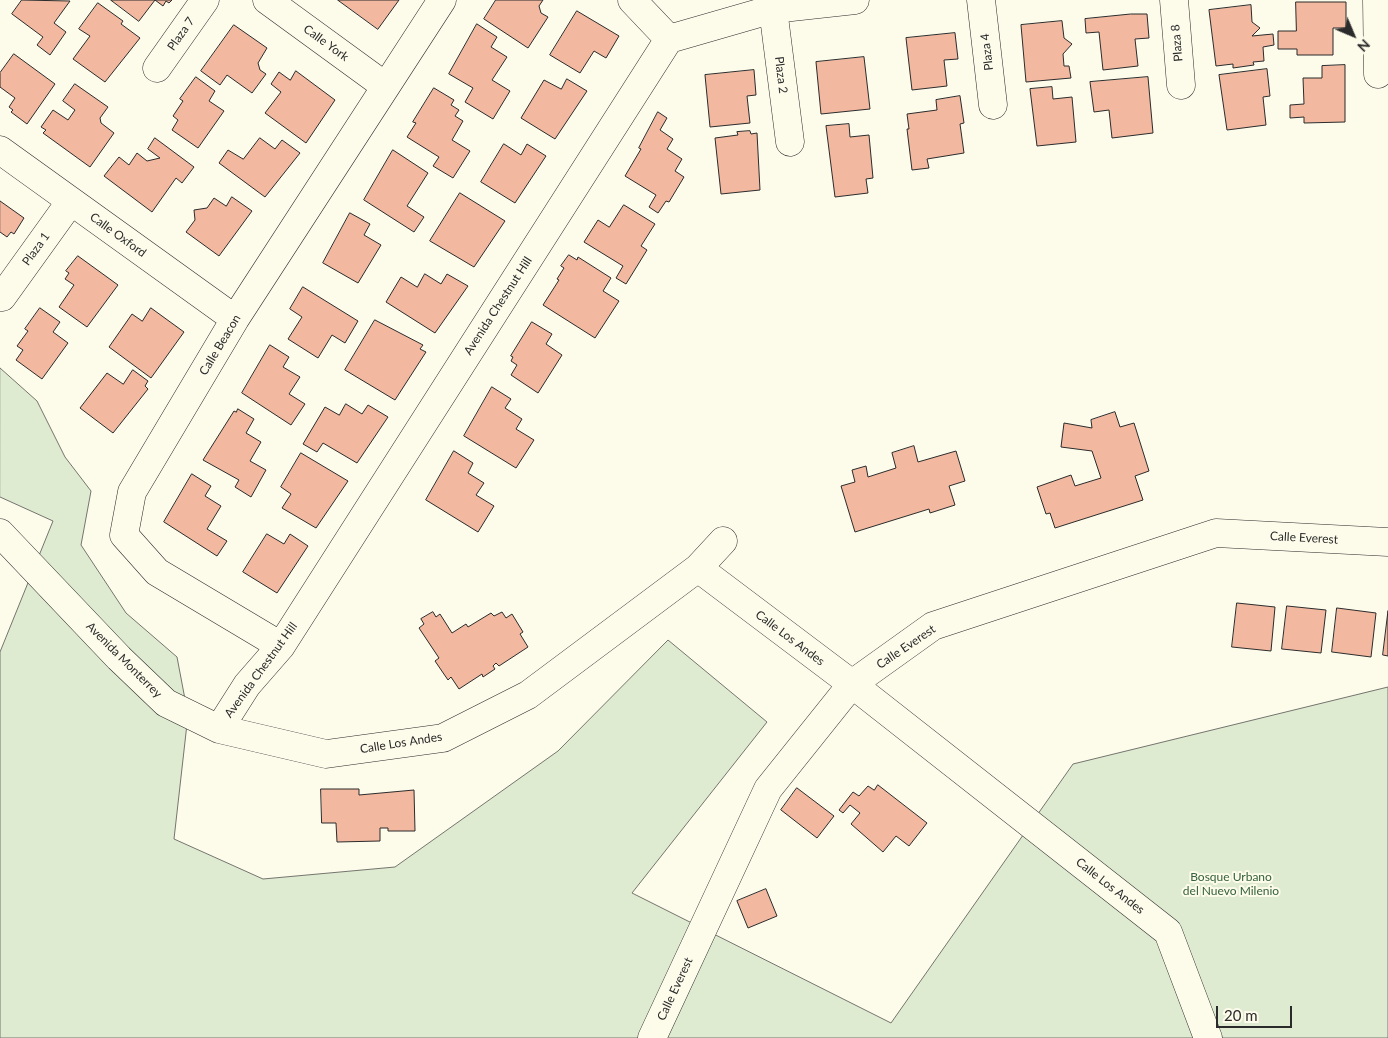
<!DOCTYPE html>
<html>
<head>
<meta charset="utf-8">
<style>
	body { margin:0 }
	#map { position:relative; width:1388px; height:1038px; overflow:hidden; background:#fdfbea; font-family:Lato,sans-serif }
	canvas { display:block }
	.north { position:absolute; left:1328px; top:10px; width:50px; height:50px; -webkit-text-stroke:4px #fdfbea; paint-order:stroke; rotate:135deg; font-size:14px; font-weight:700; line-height:20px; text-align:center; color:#2b2b2b }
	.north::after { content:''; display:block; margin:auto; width:18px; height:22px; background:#2b2b2b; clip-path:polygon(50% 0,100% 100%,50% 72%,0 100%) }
	.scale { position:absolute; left:1216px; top:1006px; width:76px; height:22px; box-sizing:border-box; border:2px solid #2b2b2b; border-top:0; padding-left:6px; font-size:15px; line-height:18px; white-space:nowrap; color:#2b2b2b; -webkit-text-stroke:4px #fdfbea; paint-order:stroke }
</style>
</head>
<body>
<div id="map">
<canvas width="1388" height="1038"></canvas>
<div class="north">N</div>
<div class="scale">20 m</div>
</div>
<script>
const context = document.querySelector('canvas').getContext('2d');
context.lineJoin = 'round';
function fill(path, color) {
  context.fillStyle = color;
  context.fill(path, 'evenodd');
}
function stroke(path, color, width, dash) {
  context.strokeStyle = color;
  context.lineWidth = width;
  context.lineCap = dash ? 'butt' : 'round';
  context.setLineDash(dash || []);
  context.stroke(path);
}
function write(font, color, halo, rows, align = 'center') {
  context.font = font + ' Lato,sans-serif';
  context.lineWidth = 4;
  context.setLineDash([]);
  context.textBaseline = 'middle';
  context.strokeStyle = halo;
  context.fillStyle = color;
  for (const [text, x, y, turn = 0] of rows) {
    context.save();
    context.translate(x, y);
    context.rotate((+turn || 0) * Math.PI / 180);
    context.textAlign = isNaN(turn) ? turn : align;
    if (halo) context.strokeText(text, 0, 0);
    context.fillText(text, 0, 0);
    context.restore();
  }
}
const green = new Path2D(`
	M0 368 37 401 65 457 91 491 81 545 126 613 177 657 188 715 174 839 263 879 395 867 558 751 668 640 767 722 632 893 891 1023 1073 764 1388 687V1038H0V652L53 521 0 497Z`);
const building = new Path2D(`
	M22 0 70 1 54 23 66 32 50 55 37 45 43 37 12 14Z
	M111 0H172L169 3 166 1 163 6 155 0 139 21Z
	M338 0H399L378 29Z
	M496 0H543L539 6 541 13 548 17 528 48 484 19Z
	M1296 2H1346V28H1333V55H1297V49H1278V31H1296Z
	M98 3 123 21 121 24 140 38 105 82 73 59 90 36 79 29Z
	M1251 5 1252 22 1260 28 1252 36 1273 34 1274 45 1263 47 1264 61 1253 62 1254 65 1233 68V64L1216 66 1209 10Z
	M577 11 619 36 606 58 594 51 580 73 550 55Z
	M1131 14H1147L1149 38 1135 39 1138 66 1103 70 1099 32 1086 33 1085 19Z
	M1062 21 1064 38 1072 44 1063 54 1064 66H1069L1071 78 1026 82 1021 25Z
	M477 24 497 37 491 47 507 57 492 80 510 91 493 119 465 102 473 88 449 74Z
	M234 25 267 48 258 63 260 70 266 74 252 93 227 75 220 85 201 71Z
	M955 33 958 59 944 60 947 86 912 90 906 38Z
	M14 54 55 84 27 124 11 112 13 110 9 107 15 98 0 87V73Z
	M864 57 870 109 821 114 816 62Z
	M1345 65V122L1304 123V117L1290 118V105L1304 104 1303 78H1322V66Z
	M1267 69 1270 96 1263 97 1266 125 1227 130 1219 75Z
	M754 70 756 95 747 96 750 123 710 127 705 75Z
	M296 71 335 100 306 143 265 113 281 92 271 84 279 72 290 80Z
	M196 77 215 91 209 101 224 111 198 148 172 130 178 120 173 116 183 101 180 99Z
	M1148 77 1153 133 1112 138 1109 110 1094 112 1090 82Z
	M567 79 587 91 555 139 521 118 544 80 561 89Z
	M75 84 108 107 100 118 101 123 114 133 90 167 43 133 46 130 41 127 53 110 68 120 75 110 63 101Z
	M1052 87 1053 99 1072 97 1076 142 1037 146 1030 89Z
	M434 88 454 100 451 105 459 110 455 116 463 121 452 140 470 151 453 178 433 166 439 157 407 137 416 123 413 122Z
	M960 96 964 123 960 124 964 153 927 159 929 168 912 170 907 129H909L907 114 937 110 936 100Z
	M658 112 667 118 660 130 673 139 667 149 682 159 675 171 684 177 669 202 666 201 658 213 649 207 656 195 625 176 641 149 639 148Z
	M849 124 850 137 869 135 873 178 866 179 868 193 835 197 826 126Z
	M750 131 751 134 757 133 760 190 721 194 715 138 738 135 737 132Z
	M155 138 194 167 182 183 176 178 152 212 104 176 119 157 129 165 137 153 147 161 160 158 148 149Z
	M260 138 275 149 282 140 300 153 265 197 219 163 228 150 243 159Z
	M504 144 521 155 527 144 546 156 515 203 481 182Z
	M393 150 428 173 407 206 424 217 414 232 364 200Z
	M460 193 505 221 474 267 430 241Z
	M232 197 252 211 219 256 186 232 195 220 194 210 207 208 214 198 226 206Z
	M0 201 24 218 14 234 11 232 7 237 0 232Z
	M624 205 655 224 641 246 647 250 626 284 616 278 623 266 584 242 598 220 609 227Z
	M350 213 370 224 364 235 381 245 358 283 323 263Z
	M569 255 577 260 578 257 611 278 603 291 619 301 595 338 543 305 559 280 557 279 564 268 561 266Z
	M78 256 118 285 87 327 59 307 74 285 65 279 69 273 66 271Z
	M425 274 441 284 447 274 468 286 435 333 386 302 401 277 417 287Z
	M303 287 358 321 345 343 332 335 318 358 288 339 302 317 290 309Z
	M40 308 60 322 53 332 68 343 42 379 16 360 23 350 17 346 28 331 25 329Z
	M151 308 184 332 151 378 109 347 132 314 142 321Z
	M375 320 423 345 420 349 426 352 395 400 345 370Z
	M532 322 552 334 546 344 562 355 538 393 511 375 517 365 511 361 513 357 511 356Z
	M270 345 289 357 283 367 300 377 289 394 305 404 291 425 242 393Z
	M133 370 148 381 145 386 148 389 113 433 80 408 107 373 123 384Z
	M492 387 511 399 505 408 522 419 516 429 534 440 516 468 464 436Z
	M346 404 362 414 368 405 388 417 357 463 323 443 317 452 303 444 325 407 339 415Z
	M238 409 254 419 246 433 261 442 250 461 266 470 251 497 235 487 239 480 203 460 234 411 236 412Z
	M1115 412 1120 427 1134 423 1149 471 1135 476 1143 500 1055 528 1050 513 1046 514 1037 487 1071 475 1075 486 1101 478 1092 451 1061 447 1064 423 1092 428 1091 420Z
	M914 446 918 462 956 451 965 481 949 486 955 505 930 513 929 509 855 532 841 486 855 482 852 470 866 466 868 477 896 468 892 453Z
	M454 451 473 463 468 473 484 483 476 495 494 506 478 532 426 500Z
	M301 453 348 481 316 528 282 508 291 494 281 487Z
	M192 474 211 486 205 496 221 506 207 529 227 541 217 556 164 522Z
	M267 534 284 544 290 534 308 546 277 593 243 572Z
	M1237 603 1275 607 1271 651 1232 647Z
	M1287 606 1326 610 1321 653 1282 649Z
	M1337 608 1376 613 1371 657 1332 652Z
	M1388 611V656L1383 655Z
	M433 612 436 617 440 614 452 633 466 624 468 627 491 613 494 616 502 612 506 618 512 614 523 632 520 634 528 647 499 666 496 663 493 666 495 669 483 677 482 674 459 689 451 677 448 680 435 661 439 658 419 628 424 624 421 619Z
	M878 785 927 823 909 846 896 836 883 852 851 824 860 813 850 805 843 813 839 810 853 792 859 796 868 786 874 790Z
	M797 788 834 816 817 838 781 810Z
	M321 789H359V795L414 790 415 831H388V828H380V841L337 842 336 823H322Z
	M766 889 777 916 748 928 737 901Z`);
const minor = new Path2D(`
	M267 0 385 86
	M632 0 669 39
	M981 0 993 105
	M1174 0 1181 85
	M1377 0 1378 74
	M773 9 790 142
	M157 68 205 0
	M0 150 235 319
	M2 297 71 201
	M0 533 119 658 166 703 219 729 326 754 443 738 528 695 698 568 723 541
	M698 568 852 684 1168 932 1208 1038
	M281 646 157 572 124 535 132 492 235 319 442 0
	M219 729 247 685 281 646 669 39 773 9 855 0
	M652 1038 768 789 852 684 933 626 1216 533 1388 542`);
const streetNames = [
	["Plaza 7",181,34,-55],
	["Calle York",326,43,36],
	["Plaza 8",1177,43,-95],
	["Plaza 4",987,52,-97],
	["Plaza 2",781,75,83],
	["Calle Oxford",118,235,36],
	["Plaza 1",36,249,-54],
	["Avenida Chestnut Hill",498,306,-57],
	["Calle Beacon",220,345,-59],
	["Calle Everest",1304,538,3],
	["Calle Los Andes",790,638,37],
	["Calle Everest",906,647,-34],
	["Avenida Monterrey",124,660,45],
	["Avenida Chestnut Hill",261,670,-54],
	["Calle Los Andes",401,743,-9],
	["Calle Los Andes",1110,886,38],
	["Calle Everest",675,989,-65]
];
const parkNames = [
	["Bosque Urbano",1231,877],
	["del Nuevo Milenio",1231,891]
];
fill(green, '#deebd1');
stroke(green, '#74746e', 1);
fill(building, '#f2b8a0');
stroke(building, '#2b2b2b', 1);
stroke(minor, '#2b2b2b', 29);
stroke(minor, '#fdfbea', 28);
write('12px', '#2b2b2b', '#fdfbea', streetNames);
write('12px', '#34623c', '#fdfbea', parkNames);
</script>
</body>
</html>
